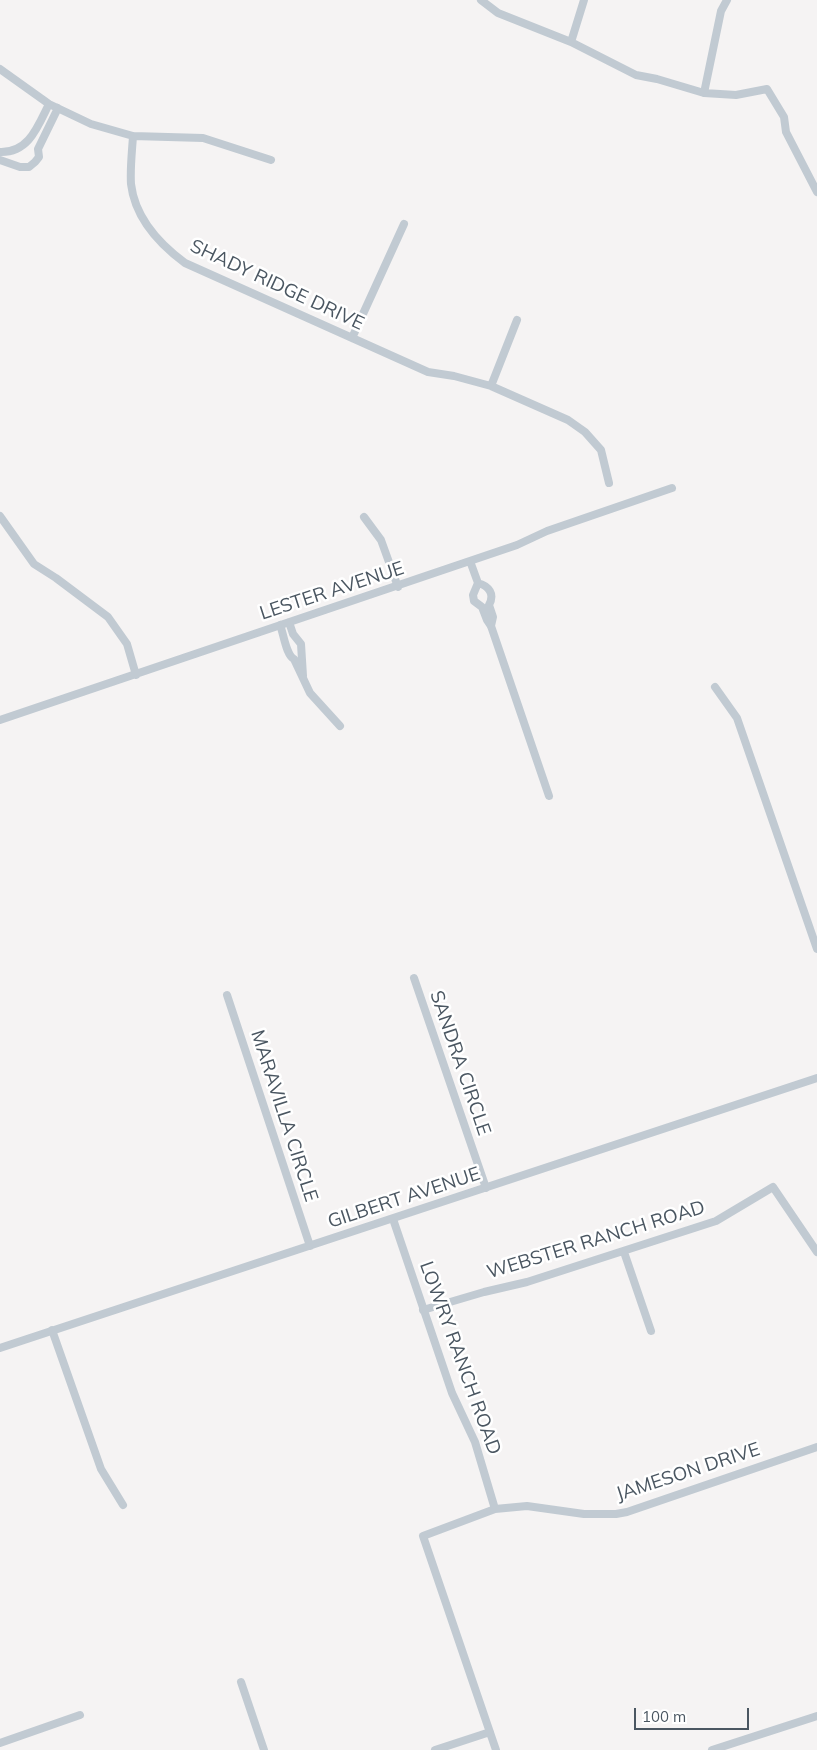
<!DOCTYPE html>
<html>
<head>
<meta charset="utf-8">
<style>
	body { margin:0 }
	#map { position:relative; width:817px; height:1750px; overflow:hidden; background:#f5f3f3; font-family:Mulish,sans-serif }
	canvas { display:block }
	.scale { position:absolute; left:634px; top:1708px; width:115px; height:22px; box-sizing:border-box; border:2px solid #4a5661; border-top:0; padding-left:6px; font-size:15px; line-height:18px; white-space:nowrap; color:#4a5661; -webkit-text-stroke:4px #fff; paint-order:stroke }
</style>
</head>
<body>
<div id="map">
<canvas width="817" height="1750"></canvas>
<div class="scale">100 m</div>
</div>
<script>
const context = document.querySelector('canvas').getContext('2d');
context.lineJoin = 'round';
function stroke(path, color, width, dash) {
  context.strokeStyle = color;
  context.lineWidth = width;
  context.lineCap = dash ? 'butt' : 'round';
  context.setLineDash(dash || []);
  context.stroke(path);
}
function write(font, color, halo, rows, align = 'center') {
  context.font = font + ' Mulish,sans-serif';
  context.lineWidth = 5;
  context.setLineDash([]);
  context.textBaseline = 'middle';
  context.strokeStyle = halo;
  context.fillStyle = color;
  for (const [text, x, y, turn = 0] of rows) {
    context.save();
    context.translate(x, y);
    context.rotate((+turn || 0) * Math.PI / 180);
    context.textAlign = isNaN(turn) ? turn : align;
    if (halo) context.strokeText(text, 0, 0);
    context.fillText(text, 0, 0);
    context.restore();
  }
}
const minor = new Path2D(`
	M481 0 498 13 571 42 636 75 657 79 704 93 736 95 767 89 784 117 786 132 817 192
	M571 42 584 0
	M0 69 49 104 91 124 133 136 203 138 271 160
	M704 93 721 11 727 0
	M133 136C132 152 130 168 131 184 135 218 158 243 185 263L428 372 454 376 491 386 568 420 585 432 601 450 609 483
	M0 152C29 153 38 126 49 104
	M0 160 20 167H29L35 162 39 157 38 149 58 108
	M352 338 404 224
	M491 386 517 320
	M0 516 34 564 56 578 108 617 127 644 136 675
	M364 517 381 540 398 587
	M470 561 478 583 473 595 474 601 482 607 487 620 491 626 549 796
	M478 583C489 586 495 594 489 605L493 617 491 626
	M289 622 293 634 301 644 303 676
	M280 625C284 635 286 655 294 659L310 693 340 726
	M715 687 737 718 817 949
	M0 720 517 545 547 531 672 488
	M414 978 486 1188
	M227 995 310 1246
	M393 1219 452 1393 475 1442 495 1509
	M624 1252 651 1331
	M423 1310 484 1292 527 1282 716 1221 773 1187 817 1252
	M52 1330 101 1469 123 1505
	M0 1348 817 1078
	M241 1682 264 1750
	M0 1743 80 1715
	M435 1750 490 1732
	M496 1750 423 1536 495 1509 527 1506 584 1514H616L627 1512 817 1447
	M712 1750 817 1716`);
const streetNames = [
	["SHADY RIDGE DRIVE",277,285,25],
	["LESTER AVENUE",332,591,-18],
	["SANDRA CIRCLE",460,1063,71],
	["MARAVILLA CIRCLE",284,1116,72],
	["GILBERT AVENUE",404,1198,-18],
	["WEBSTER RANCH ROAD",596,1240,-17],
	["LOWRY RANCH ROAD",460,1358,70],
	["JAMESON DRIVE",688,1472,-18]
];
stroke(minor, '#c1cad2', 8);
write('19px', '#4a5661', '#fff', streetNames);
</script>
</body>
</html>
